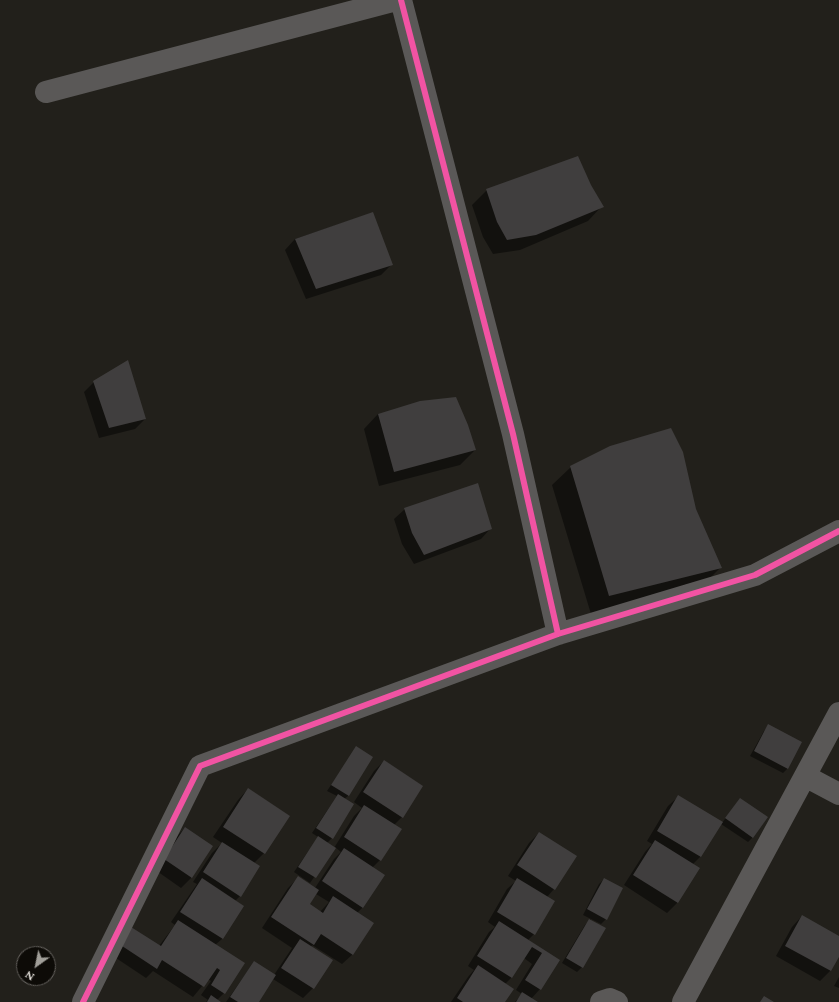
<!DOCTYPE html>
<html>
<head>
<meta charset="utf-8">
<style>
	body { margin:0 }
	#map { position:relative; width:839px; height:1002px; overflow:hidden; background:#22201b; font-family:Spectral,serif }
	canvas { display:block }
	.north { position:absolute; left:16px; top:946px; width:40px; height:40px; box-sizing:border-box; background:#0d0b07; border:1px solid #64615d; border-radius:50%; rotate:213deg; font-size:11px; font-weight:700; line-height:16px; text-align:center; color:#e6e3dd }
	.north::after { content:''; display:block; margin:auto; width:14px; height:18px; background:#a19f99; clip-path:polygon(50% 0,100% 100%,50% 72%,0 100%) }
</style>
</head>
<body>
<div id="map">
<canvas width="839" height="1002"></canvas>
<div class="north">N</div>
</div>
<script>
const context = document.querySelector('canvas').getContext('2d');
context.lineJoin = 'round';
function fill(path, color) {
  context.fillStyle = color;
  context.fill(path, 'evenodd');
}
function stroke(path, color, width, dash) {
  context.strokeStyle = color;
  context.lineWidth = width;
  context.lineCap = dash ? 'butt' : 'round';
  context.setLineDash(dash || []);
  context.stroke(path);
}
const shadow = new Path2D(`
	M590 185 602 206 588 221 520 250 493 254 483 237 472 205 487 190Z
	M372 213 391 265 381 275 306 299 285 250 295 239Z
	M94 382 145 419 135 429 99 438 84 392Z
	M378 414 475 450 460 465 379 486 364 429Z
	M571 467 695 509 721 567 702 586 591 614 552 485Z
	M405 509 491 528 481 539 414 564 402 544 394 519Z
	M769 726 788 768 783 773 750 756 764 731Z
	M356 748 348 796 344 799 352 805 332 838 327 843 334 848 354 816 362 808 354 802 374 771 384 761 402 817 394 825 380 860 372 868 363 907 357 913 353 954 342 964 312 945 311 947 313 988 303 998 273 979 258 1002H226L254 962 274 975 292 948 262 928 288 888 298 878 315 888 334 859 341 852 335 847 310 883 294 872 318 837 312 833 337 796 327 791ZM316 894 329 902 320 912 309 905Z
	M248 789 264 853 254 863 240 896 235 901 243 906 222 939 215 945 244 964 224 993 217 1000 220 1002H206L208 1000 201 995 211 981 208 979 193 997 153 971 146 978 110 954 121 938 159 946 175 925 171 922 197 884 193 882 212 853 222 843 213 837 238 800Z
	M679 796 722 823 740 799 753 837 748 842 721 824 700 857 692 865 698 868 677 903 667 913 624 885 645 852 652 844 647 841 668 806Z
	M185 828 191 878 181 888 154 869 175 838Z
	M539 833 554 889 547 897 534 934 528 940 558 960 540 989 531 999 536 1002H515L522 994 516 990 532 964 524 958 512 977 505 984 504 1002H451L468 977 474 970 468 966 489 932 495 927 488 922 507 889 516 881 508 876 529 843Z
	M604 879 606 919 601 924 591 919V920L582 967 577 972 562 963 585 925 591 919 583 915 599 884Z
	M802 916 839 937V955L830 971 820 981 776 956 792 927Z
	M839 977V988L834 986Z`);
const building = new Path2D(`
	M578 156 591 185 604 207 536 235 507 240 497 222 486 189Z
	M373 212 393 265 316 289 295 239Z
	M128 360 146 419 109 428 93 381Z
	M456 397 468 425 476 450 394 472 378 414 420 401Z
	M671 428 683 452 696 509 722 568 609 596 570 466 610 446Z
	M478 483 492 529 424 555 412 533 404 508Z
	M768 724 802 742 788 769 754 751Z
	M356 746 373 757 349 796 331 785Z
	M384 760 423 786 403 818 363 792Z
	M248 788 290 816 265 854 223 827Z
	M338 794 354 804 333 839 316 828Z
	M678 795 723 822 701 857 657 831Z
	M740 798 768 817 753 838 725 818Z
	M364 805 402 829 381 861 344 837Z
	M185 827 213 846 192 878 164 859Z
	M539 832 577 856 555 890 517 865Z
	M318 836 336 848 316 878 298 867Z
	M655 840 700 868 678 903 633 875Z
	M222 842 260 866 241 897 203 872Z
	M344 848 385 875 363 908 322 881Z
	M298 876 319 890 310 904 323 913 333 896 374 923 353 955 321 934 314 945 271 917Z
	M202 878 244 906 223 939 180 912Z
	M517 878 555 901 535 935 497 912Z
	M604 878 623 888 607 920 587 909Z
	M802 915 839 936V957L831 971 785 946Z
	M589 919 606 928 583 968 566 958Z
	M178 920 245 963 225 994 211 985 220 970 217 968 204 987 162 960 157 969 119 944 131 927 161 946Z
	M499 921 560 960 541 990 525 980 542 953 532 947 512 978 477 956Z
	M300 939 333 960 314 989 281 968Z
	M254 961 276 975 259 1002H238L230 997Z
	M478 965 514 989 505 1002H463L457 998Z
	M522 992 538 1002H516Z
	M211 995 221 1002H207Z
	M764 996 774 1002H760Z`);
const minor = new Path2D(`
	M401 0 513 434 558 634
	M46 92 396 0
	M805 776 839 794
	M83 1002 200 766 558 634 755 575 839 531
	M601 1002 610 999 617 1002
	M683 1002 839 713`);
const cycleway = new Path2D(`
	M401 0 513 434 558 634
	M83 1002 200 766 558 634 755 575 839 531`);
fill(shadow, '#0007');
fill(building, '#403e3e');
stroke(minor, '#5a5857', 22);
stroke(cycleway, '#f153a3', 6);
</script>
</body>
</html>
